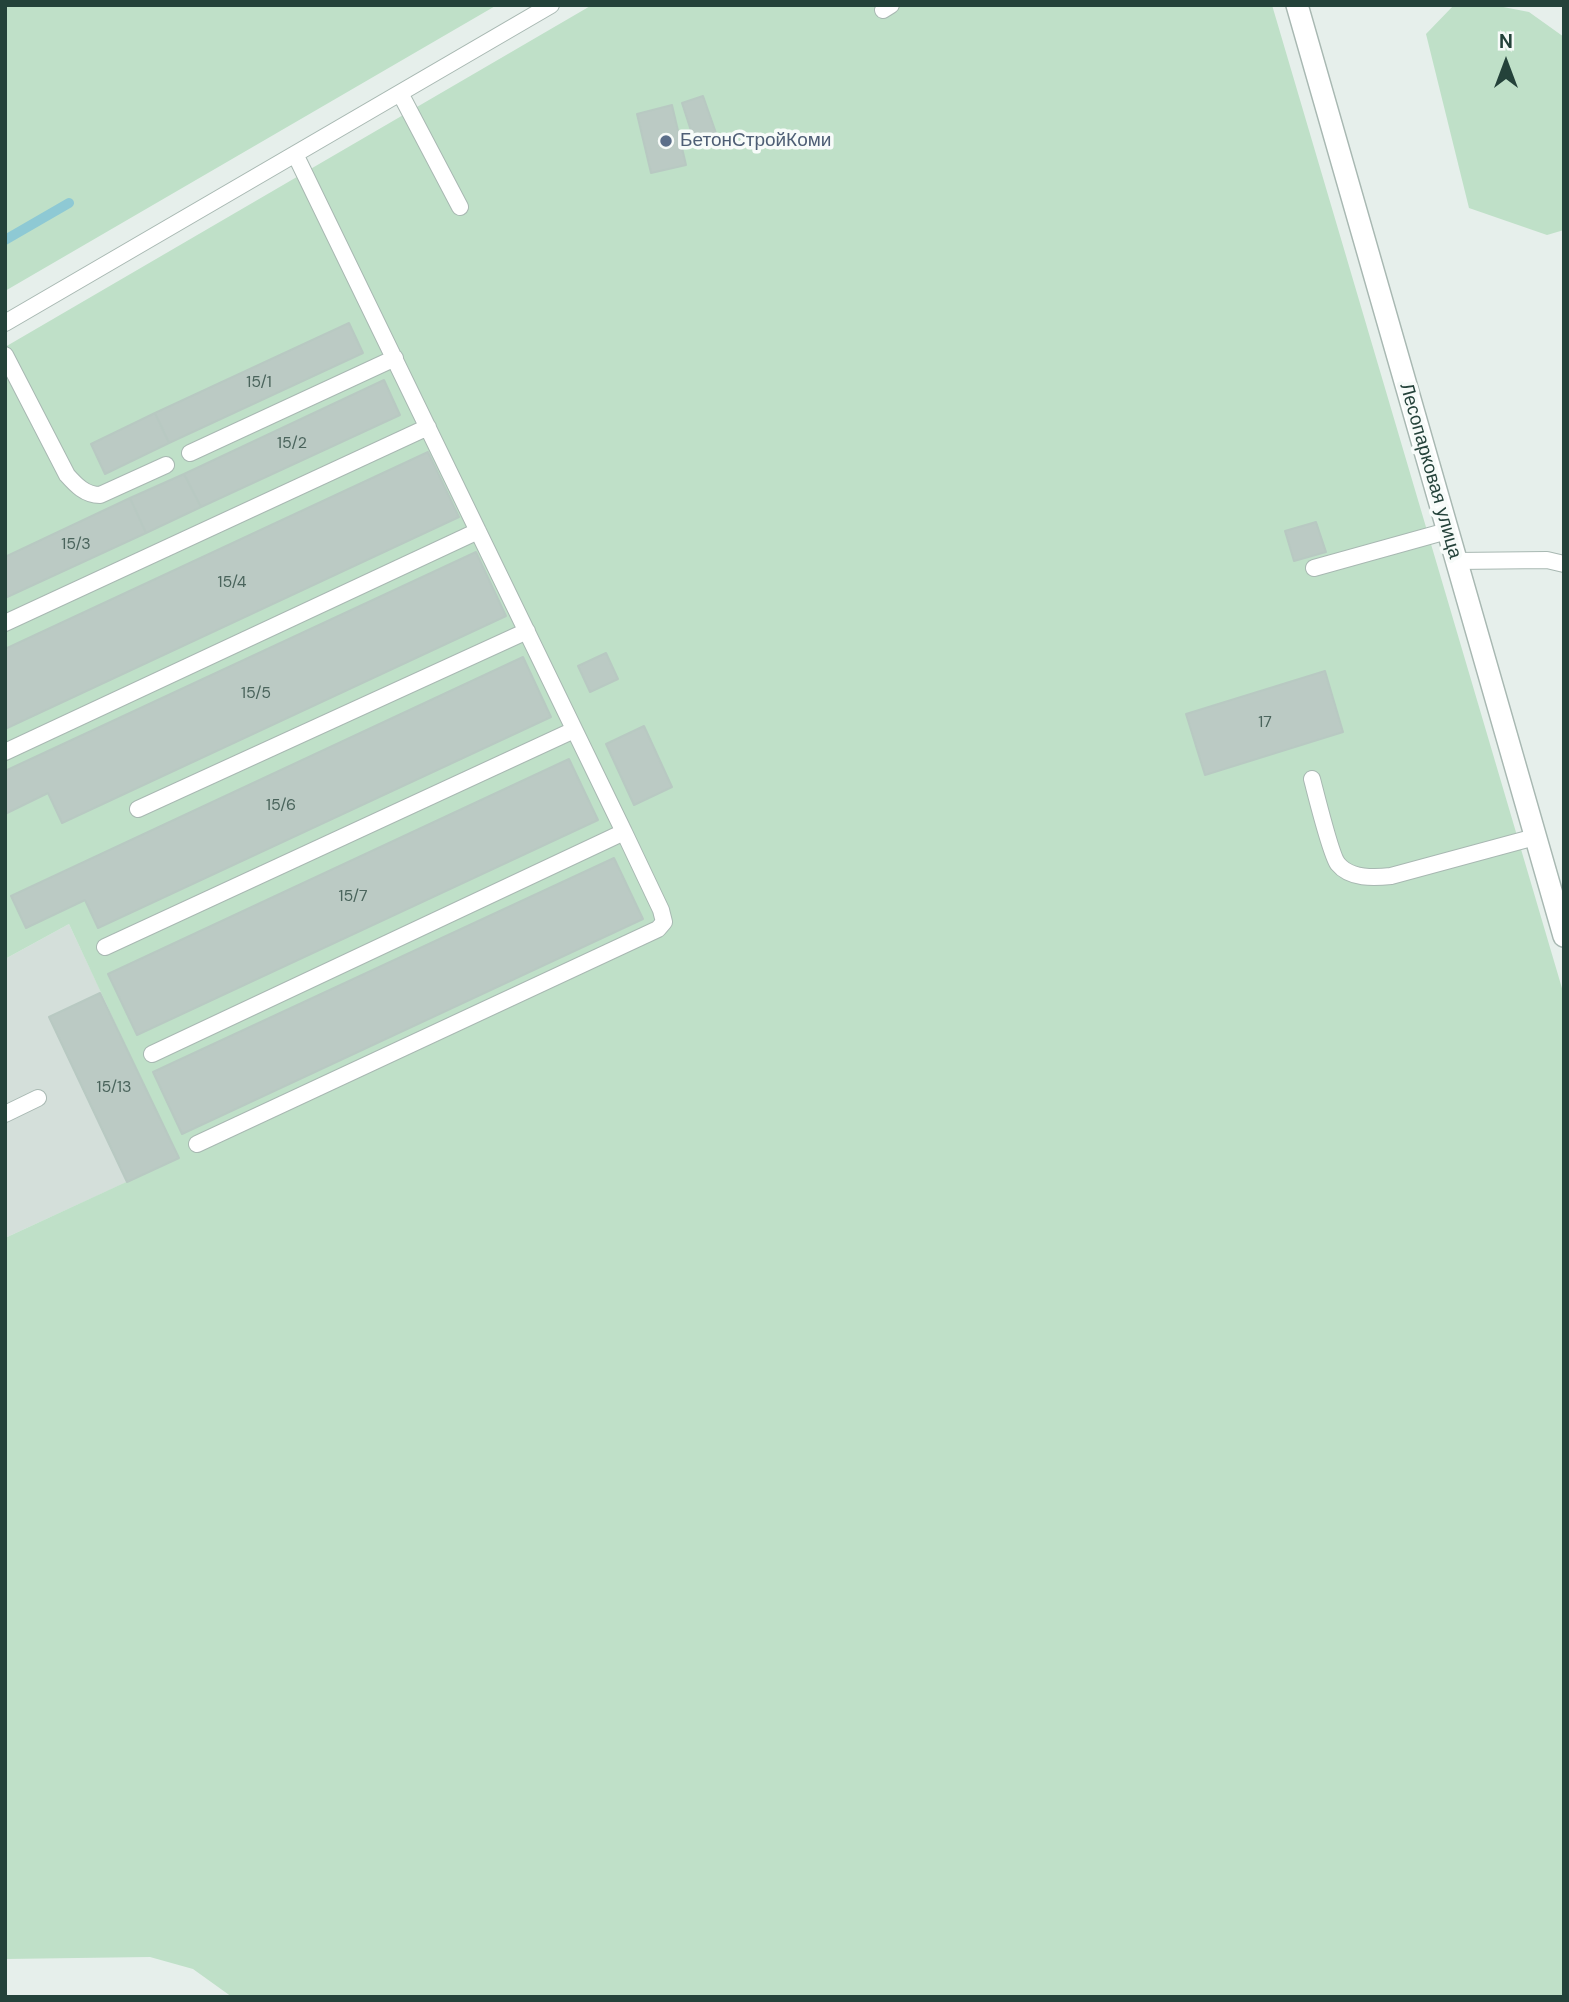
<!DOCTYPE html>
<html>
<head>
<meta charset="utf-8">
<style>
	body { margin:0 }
	#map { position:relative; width:1569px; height:2002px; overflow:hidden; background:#e6efeb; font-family:"DM Sans",sans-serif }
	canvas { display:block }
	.frame { position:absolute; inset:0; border:7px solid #24423a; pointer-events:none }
	.north { position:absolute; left:1471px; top:28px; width:70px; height:70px; -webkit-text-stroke:5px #f7fbf9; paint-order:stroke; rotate:0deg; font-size:19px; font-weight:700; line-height:28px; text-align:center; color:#24423a }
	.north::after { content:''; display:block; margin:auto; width:24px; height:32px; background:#24423a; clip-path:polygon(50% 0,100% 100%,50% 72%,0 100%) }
</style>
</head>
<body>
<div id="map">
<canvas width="1569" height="2002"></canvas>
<div class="frame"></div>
<div class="north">N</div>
</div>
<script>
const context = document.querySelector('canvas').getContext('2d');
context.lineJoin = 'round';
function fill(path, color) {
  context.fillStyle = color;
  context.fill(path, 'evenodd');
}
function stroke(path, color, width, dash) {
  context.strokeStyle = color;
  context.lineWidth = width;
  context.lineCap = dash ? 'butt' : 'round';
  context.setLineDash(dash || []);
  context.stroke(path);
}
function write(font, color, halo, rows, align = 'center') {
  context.font = font + ' "DM Sans",sans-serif';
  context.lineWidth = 7;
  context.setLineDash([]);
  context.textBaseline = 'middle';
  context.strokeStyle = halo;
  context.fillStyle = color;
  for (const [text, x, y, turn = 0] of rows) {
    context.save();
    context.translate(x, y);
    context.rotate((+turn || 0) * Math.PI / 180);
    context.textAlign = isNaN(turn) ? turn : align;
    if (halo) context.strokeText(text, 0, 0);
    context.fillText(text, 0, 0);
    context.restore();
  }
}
const built = new Path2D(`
	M69 924 179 1158 5 1238V959Z`);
const green = new Path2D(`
	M5 5H497L5 291Z
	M592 5H1272L1564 995V1997H232L193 1969 150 1957 5 1959V1238L178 1158 69 924 5 959V347Z
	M1454 5H1493L1529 12 1564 37V230L1547 235 1469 208 1426 34Z`);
const stream = new Path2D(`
	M5 240 69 203`);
const building = new Path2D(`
	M703 96 716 133 694 140 682 103Z
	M672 105 686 165 651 173 637 114Z
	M349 323 363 353 169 443 155 413Z
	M384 380 400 415 201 507 184 474Z
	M155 413 169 443 105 474 91 444Z
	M428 452 459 517 5 729V649Z
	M184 474 201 507 146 533 130 498Z
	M130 498 146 533 5 598V557Z
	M1316 522 1326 552 1294 561 1285 531Z
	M476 552 506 616 62 823 48 793 5 814V771Z
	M606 653 618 679 590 692 578 666Z
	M523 657 551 717 98 928 85 900 26 928 11 896Z
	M1325 671 1343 732 1205 775 1186 714Z
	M644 726 672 787 634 805 606 744Z
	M569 759 598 820 137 1035 108 974Z
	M614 858 643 919 182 1134 153 1072Z
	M100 993 179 1158 127 1182 49 1017Z`);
const service = new Path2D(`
	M883 10 891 5
	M400 93 460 207
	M5 323 551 5
	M5 355 67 475C76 485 85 495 100 495L166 465
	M190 453 395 358
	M1456 561 1547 560 1564 564
	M1314 568 1447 531
	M5 623 428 427
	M5 752 478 531
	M1312 779C1316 794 1331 856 1338 864 1350 879 1374 878 1391 876L1535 837
	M138 809 527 631
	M105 947 574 730
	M152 1054 624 832 295 154
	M5 1114 38 1098
	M197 1144 658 929 664 922 661 910 624 832`);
const tertiary = new Path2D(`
	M1297 5 1564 936`);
const markers = [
	[666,141,7,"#5c6f8a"]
];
const numberNames = [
	["15/1",259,383],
	["15/2",292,444],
	["15/3",76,545],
	["15/4",232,583],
	["15/5",256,694],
	["17",1265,723],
	["15/6",281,806],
	["15/7",353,897],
	["15/13",114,1088]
];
const serviceNames = [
	["БетонСтройКоми",680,141]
];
const streetNames = [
	["Лесопарковая улица",1430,471,74]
];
fill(built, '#d4dfda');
fill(green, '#bfe0c8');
stroke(stream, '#8ec9d4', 10);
fill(building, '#bbcac4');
stroke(building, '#b8c9c2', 2);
stroke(service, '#a8b8b2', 18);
stroke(tertiary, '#a8b8b2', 24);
stroke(service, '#fff', 16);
stroke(tertiary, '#fff', 21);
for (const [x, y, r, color] of markers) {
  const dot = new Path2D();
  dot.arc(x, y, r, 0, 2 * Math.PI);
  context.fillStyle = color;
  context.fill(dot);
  stroke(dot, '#f7fbf9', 2.5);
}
write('16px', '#4a645c', null, numberNames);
write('19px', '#4e5e75', '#f7fbf9', serviceNames, 'left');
write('19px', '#24423a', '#f7fbf9', streetNames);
</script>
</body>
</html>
